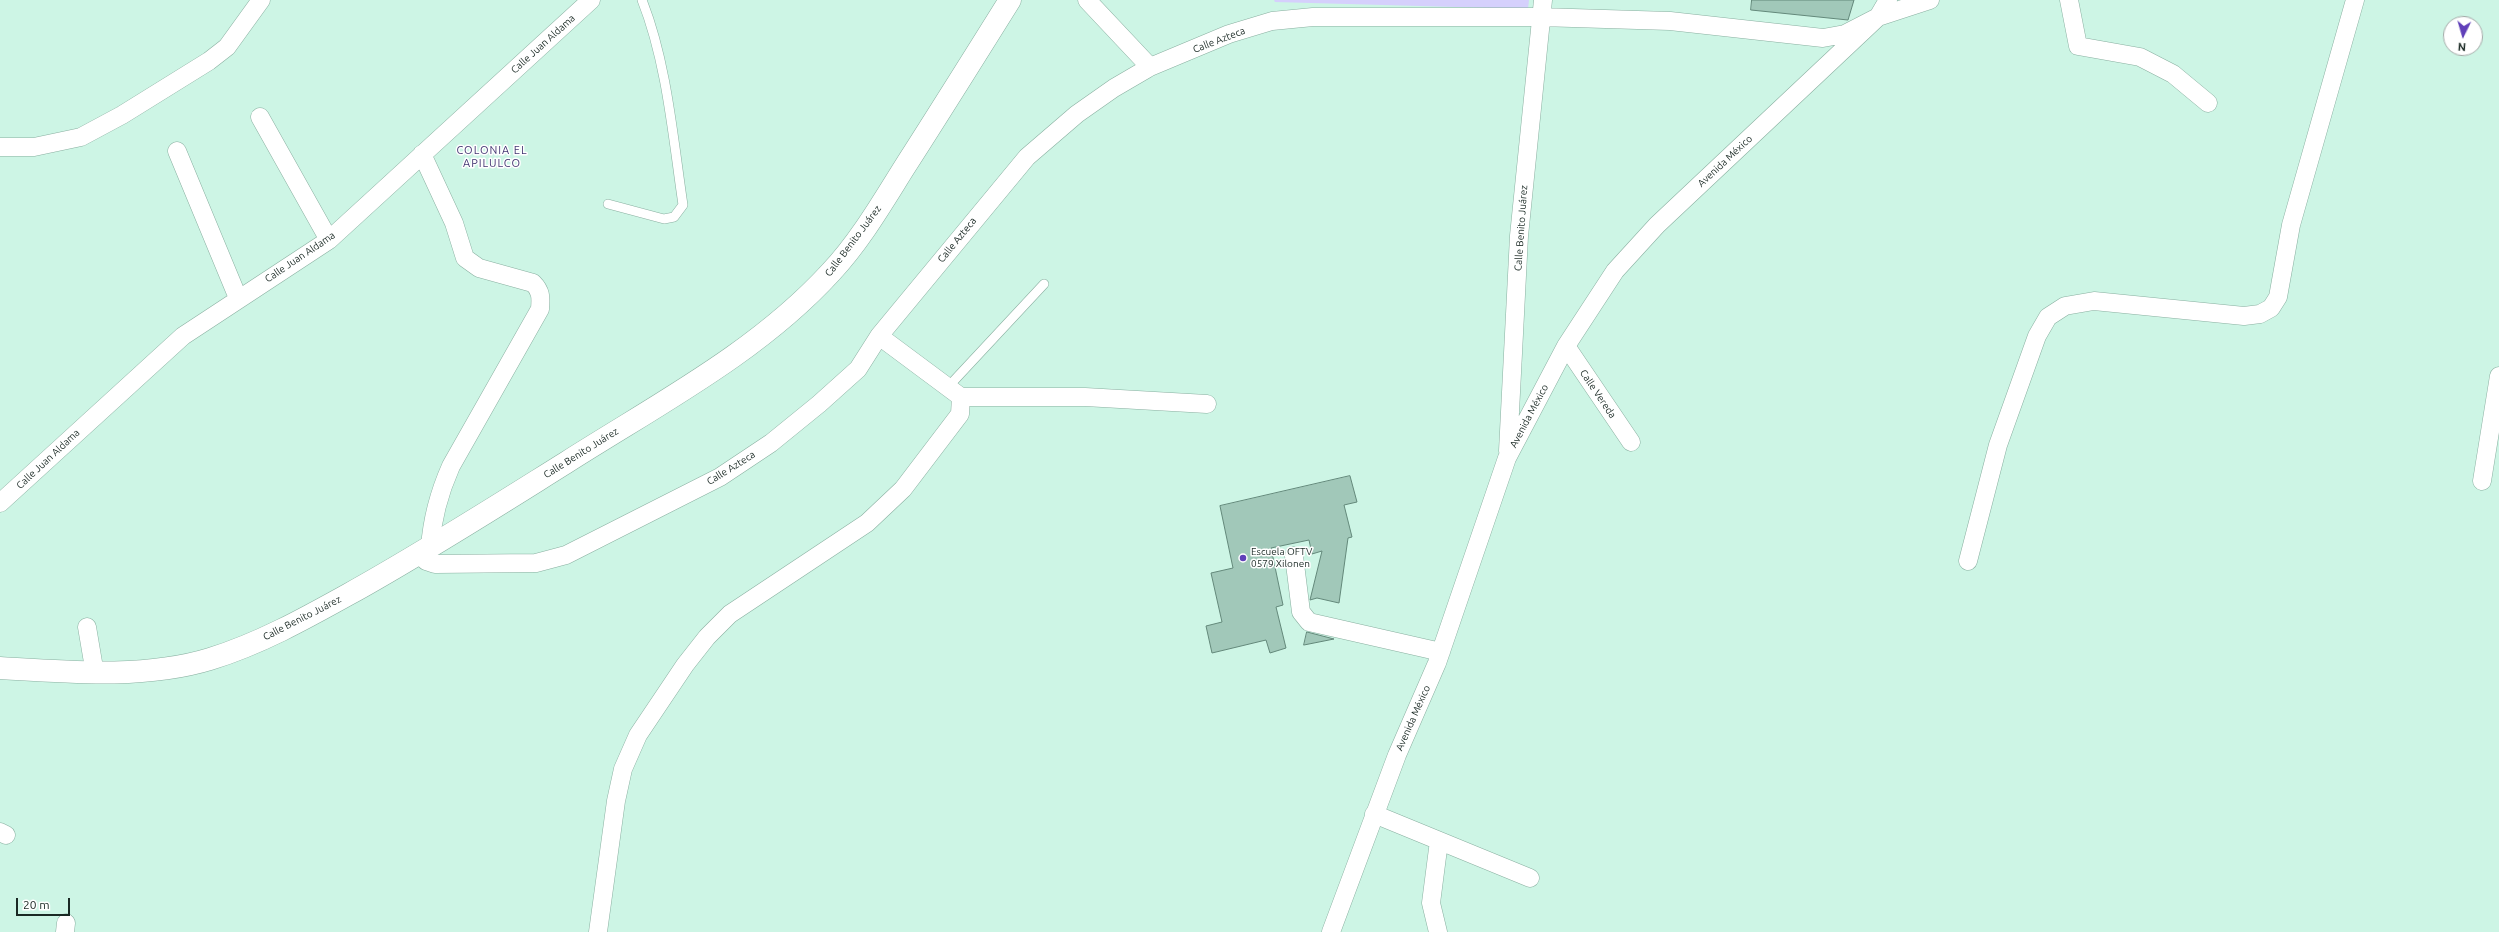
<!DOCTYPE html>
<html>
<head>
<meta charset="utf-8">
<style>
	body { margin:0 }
	#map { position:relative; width:2499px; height:932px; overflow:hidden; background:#cdf5e5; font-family:Ubuntu,sans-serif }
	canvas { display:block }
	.north { position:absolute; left:2443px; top:16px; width:40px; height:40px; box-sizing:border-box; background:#fff; border:1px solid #a3a9a7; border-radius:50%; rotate:185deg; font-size:11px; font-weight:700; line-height:16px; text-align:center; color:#1a2924 }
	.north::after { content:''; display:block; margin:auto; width:14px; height:18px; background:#6040b9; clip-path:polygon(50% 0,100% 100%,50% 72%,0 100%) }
	.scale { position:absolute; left:16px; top:898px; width:54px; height:18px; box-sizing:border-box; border:2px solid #1a2924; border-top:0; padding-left:5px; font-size:12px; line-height:14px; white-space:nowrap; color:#1a2924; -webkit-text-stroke:3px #fff; paint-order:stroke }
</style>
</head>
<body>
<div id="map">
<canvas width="2499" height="932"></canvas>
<div class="north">N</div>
<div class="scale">20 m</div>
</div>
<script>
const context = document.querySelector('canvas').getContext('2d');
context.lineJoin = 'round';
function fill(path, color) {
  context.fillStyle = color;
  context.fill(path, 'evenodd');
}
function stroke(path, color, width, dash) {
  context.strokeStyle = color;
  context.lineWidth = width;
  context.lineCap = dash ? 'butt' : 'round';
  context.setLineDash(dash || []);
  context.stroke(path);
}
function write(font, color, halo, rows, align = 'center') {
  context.font = font + ' Ubuntu,sans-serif';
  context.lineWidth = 3;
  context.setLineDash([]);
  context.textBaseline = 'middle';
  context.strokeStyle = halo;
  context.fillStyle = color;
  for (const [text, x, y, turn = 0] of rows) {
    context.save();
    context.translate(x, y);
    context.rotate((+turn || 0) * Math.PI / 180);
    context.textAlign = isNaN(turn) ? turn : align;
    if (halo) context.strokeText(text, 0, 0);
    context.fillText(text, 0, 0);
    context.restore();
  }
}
const green = new Path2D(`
	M1274 0H1529L1528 9 1275 2Z`);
const building = new Path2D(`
	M1752 0H1854L1848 20 1751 10Z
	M1350 476 1357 502 1344 505 1352 537 1348 538 1339 603 1317 598 1310 600 1322 551 1312 554 1309 540 1271 548 1283 605 1276 607 1286 648 1270 653 1266 640 1212 653 1206 626 1222 622 1211 573 1233 568 1220 506Z
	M1307 632 1334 639 1304 645Z`);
const service = new Path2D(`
	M608 204 664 219 674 217 683 205C673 138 667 63 642 0
	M948 387 1044 284`);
const minor = new Path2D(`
	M1087 0 1150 67
	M2069 0 2078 46 2140 57 2173 74 2208 103
	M260 117 329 240
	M0 147H34L81 137 122 115 209 61 227 47 261 0
	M177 151 238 298
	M422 154 454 223 465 258 479 268 533 283C541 291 541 297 540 309L451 466C439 493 432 518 430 548
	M1566 346 1631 442
	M961 397H1085L1207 404
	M1508 451 1519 236 1543 0
	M2482 481 2499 376
	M0 503 183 336 329 240 591 0
	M420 554 426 561 435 564 536 563 566 555 720 477 771 443 819 404 858 369 879 336 1027 157 1077 114 1114 88 1150 67 1229 34 1272 21 1313 17H1540L1670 21 1823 38 1845 34 1878 17 1930 0
	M1294 556 1301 612 1309 622 1441 652
	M1968 561 1998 445 2037 336 2048 317 2065 306 2094 301 2244 316 2260 314 2271 308 2278 297 2291 225 2355 0
	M87 627 95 674
	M1374 814 1530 878
	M0 832 6 835
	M65 932 66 923
	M598 932 616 801 623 769 638 735 685 665 707 637 730 614 867 523 903 489 960 414 961 397 879 336
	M1331 932 1397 755 1437 663 1507 458 1566 346 1615 271 1657 225 1878 17 1888 0
	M1438 932 1431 903 1439 841`);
const secondary = new Path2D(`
	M0 668C67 672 145 679 210 659 259 644 304 619 349 594 423 553 495 507 567 462 658 404 758 352 831 272 860 241 882 203 904 168 940 112 975 56 1010 0`);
const markers = [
	[1243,558,4,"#6040b9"]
];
const streetNames = [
	["Calle Azteca",1219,40,-21],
	["Calle Juan Aldama",543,44,-42],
	["Avenida México",1725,161,-43],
	["Calle Benito Juárez",1521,228,-86],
	["Calle Azteca",957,240,-51],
	["Calle Benito Juárez",853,241,-53],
	["Calle Juan Aldama",300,257,-34],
	["Calle Vereda",1598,394,56],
	["Avenida México",1529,416,-62],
	["Calle Benito Juárez",581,453,-32],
	["Calle Juan Aldama",48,459,-43],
	["Calle Azteca",731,468,-32],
	["Calle Benito Juárez",302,618,-27],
	["Avenida México",1413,718,-66]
];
const poiNames = [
	["Escuela OFTV",1251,552],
	["0579 Xilonen",1251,564]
];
const neighbourhoodNames = [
	["COLONIA EL",492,150],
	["APILULCO",492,163]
];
fill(green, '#d5d0fc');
fill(building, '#a1c8b9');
stroke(building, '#63887a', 1);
stroke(service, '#89afa0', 10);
stroke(minor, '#89afa0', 19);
stroke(secondary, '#89afa0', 23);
stroke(service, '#fff', 9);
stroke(minor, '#fff', 18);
stroke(secondary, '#fff', 22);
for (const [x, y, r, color] of markers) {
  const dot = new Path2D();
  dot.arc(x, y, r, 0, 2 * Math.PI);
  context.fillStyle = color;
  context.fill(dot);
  stroke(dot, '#fff', 1.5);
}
write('10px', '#1a2924', '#fff', streetNames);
write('10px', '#1a2924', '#fff', poiNames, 'left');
context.letterSpacing = '1px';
write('11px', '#413571', '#fff', neighbourhoodNames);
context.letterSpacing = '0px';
</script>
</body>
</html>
